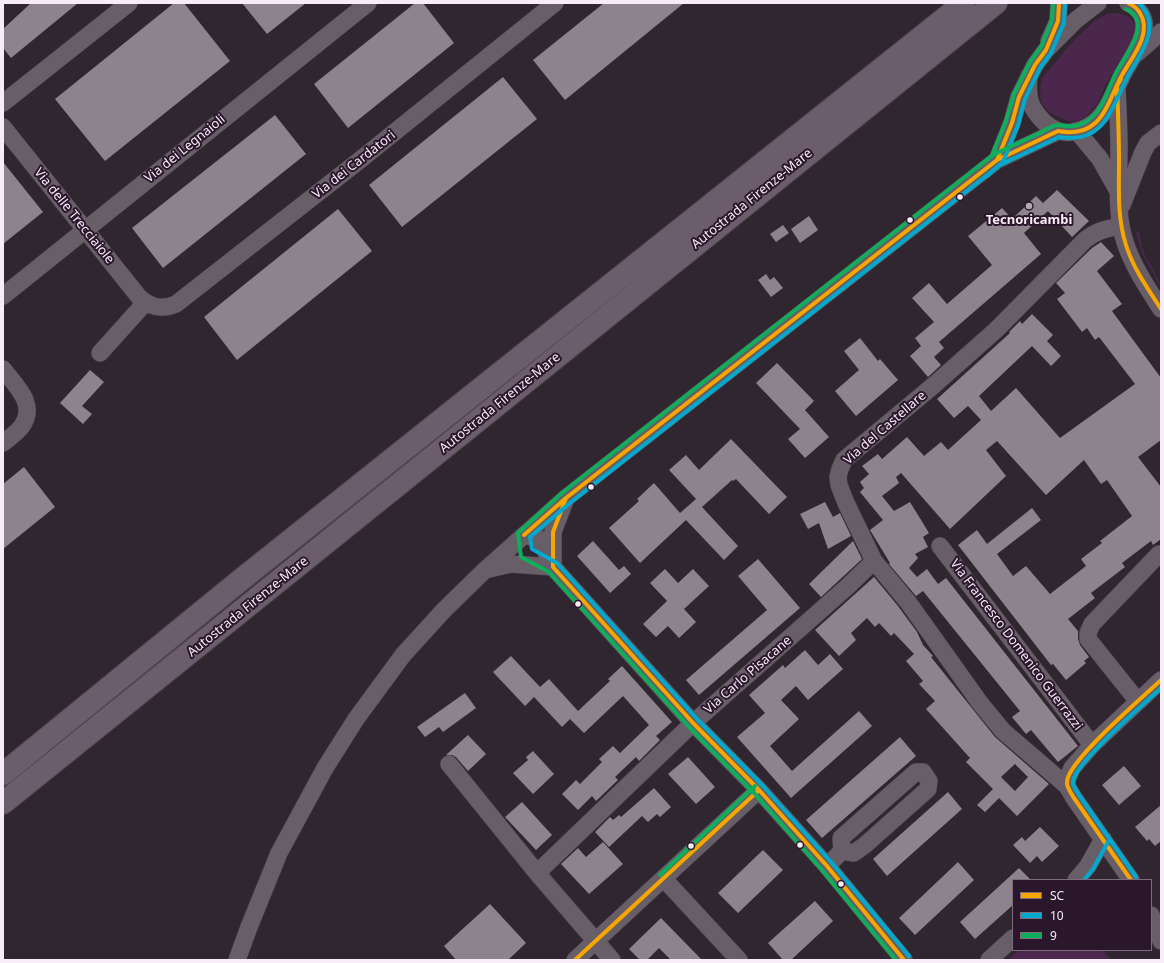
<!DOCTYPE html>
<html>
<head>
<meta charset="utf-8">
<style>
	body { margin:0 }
	#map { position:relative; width:1164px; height:963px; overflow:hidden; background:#302630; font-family:"Noto Sans",sans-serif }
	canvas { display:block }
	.frame { position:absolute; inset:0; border:4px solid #f9ecf9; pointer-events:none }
	.legend { position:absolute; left:1012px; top:879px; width:140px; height:72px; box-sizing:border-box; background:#2a172b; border:1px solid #7d6c7d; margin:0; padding:5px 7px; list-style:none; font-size:12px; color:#f9ecf9 }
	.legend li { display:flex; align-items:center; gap:8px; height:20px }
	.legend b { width:20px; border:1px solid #7d6c7d }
</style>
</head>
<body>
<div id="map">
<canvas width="1164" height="963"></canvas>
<div class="frame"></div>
<ul class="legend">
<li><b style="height:5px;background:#f7a600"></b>SC</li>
<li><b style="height:5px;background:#00a9ce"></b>10</li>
<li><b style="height:5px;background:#0daf5c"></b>9</li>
</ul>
</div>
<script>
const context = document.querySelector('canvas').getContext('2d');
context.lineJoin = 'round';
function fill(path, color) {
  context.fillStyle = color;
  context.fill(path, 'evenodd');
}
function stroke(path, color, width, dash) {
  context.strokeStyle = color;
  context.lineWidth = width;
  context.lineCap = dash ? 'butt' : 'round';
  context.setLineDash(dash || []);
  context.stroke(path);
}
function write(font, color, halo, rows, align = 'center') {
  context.font = font + ' "Noto Sans",sans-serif';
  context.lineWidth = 4;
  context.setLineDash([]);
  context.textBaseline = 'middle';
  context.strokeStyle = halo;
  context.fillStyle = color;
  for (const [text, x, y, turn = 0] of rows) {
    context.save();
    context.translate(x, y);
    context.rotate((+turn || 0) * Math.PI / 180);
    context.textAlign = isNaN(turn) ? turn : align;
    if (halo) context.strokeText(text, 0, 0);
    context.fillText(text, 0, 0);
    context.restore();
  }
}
const green = new Path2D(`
	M1118 13 1129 17 1136 25 1134 37 1105 86 1097 104 1091 111 1083 119 1070 122 1050 113 1041 103 1040 89 1042 78 1074 40 1094 21 1107 14Z
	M1136 232H1139C1140 239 1142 247 1144 253 1148 261 1161 281 1161 288L1142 253Z
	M1019 950H1102L1111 960H1008Z`);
const building = new Path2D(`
	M31 3H78L11 58 3 48V29Z
	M174 3H184L230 61 105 161 55 99Z
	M242 3H306L267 34Z
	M415 3H423L454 43 348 128 314 84Z
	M604 3H684L565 100 533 60Z
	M503 77 537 119 402 227 369 185Z
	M275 115 306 154 163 268 132 228Z
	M3 162 43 212 3 244Z
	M1057 190 1089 221 1072 237 1048 211 1024 233 1041 254 939 342 944 348 934 357 941 365 928 377 910 356 921 346 915 338 934 322 912 298 929 283 947 304 992 265 968 236 1002 208 1012 219 1036 196 1043 203Z
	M338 209 372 251 237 360 204 317Z
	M809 216 818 230 800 243 791 229Z
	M783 225 789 233 776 242 770 234Z
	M1101 242 1114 256 1097 271 1122 304 1112 311 1161 378V440L1138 457 1161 487V539L1153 545 1151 541 1122 563 1125 567 1091 593 1095 598 1068 619 1078 631V639L1080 645 1089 657 1084 661 1086 663 1066 680 1053 664 1051 665 958 545 977 530 987 544 1032 508 1041 520 997 554 1013 576 1026 566 1050 594 1086 566 1081 559 1102 543 1100 541 1132 516 1107 480 1101 484 1084 460 1046 495 997 441 986 450 1006 476 950 529 901 473 896 477 899 483 882 496 894 511 910 502 929 533 923 537 928 547 915 554 918 558 909 568 917 577 927 569 938 584 946 578 1078 746 1058 762 1031 730 1026 734 1012 717 1020 711 923 591 916 596 889 564 890 563 870 530 883 520 860 492 864 488 860 482 869 474 862 466 878 454 882 459 907 437 924 456 941 442 948 450 981 420 968 406 954 418 937 399 1010 333 1009 332 1020 321 1022 324 1032 314 1053 335 1047 341 1061 356 1051 366 1032 346 979 396 991 411 1016 388 1060 438 1135 384 1099 337 1095 340 1087 328 1082 332 1057 299 1065 293 1056 283 1092 248Z
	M766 274 770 280 774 277 783 288 771 297 758 280Z
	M860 338 878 361 880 359 898 380 856 416 835 391 859 370 844 351Z
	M777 363 814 401 805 410 829 437 805 458 788 439 800 429 756 383Z
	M90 370 104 382 82 406 92 414 83 424 60 403Z
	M731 439 787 497 769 514 736 479 733 481 732 480 702 507 738 546 724 560 686 520 640 563 609 528 639 501 637 499 654 483 680 513 696 499 669 470 686 455 699 470Z
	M24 467 55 507 3 549V484Z
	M825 502 833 517 840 513 851 536 828 549 819 523 808 529 800 514Z
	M593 541 619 570 624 566 631 574 610 593 577 556Z
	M853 541 862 559 821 597 809 584Z
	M758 559 800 608 699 695 686 680 767 610 738 576Z
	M665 569 678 583 693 569 709 586 684 609 696 622 679 638 668 626 656 637 643 624 667 601 650 583Z
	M874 577 898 606 917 632 923 645 933 656 931 657 995 737 1049 784 1017 816 999 798 985 812 977 805 993 789 966 762 970 758 926 709 935 701 919 684 923 681 906 661 914 654 894 633 891 636 879 623 875 627 867 618 851 633 856 640 839 656 815 630ZM1015 764 1028 777 1015 791 1001 777Z
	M805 650 818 665 830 654 843 669 808 700 796 686 781 700 799 719 770 746 792 771 859 711 872 726 791 798 737 737 765 713 749 695 783 665 785 668Z
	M511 656 540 687 549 679 578 711 610 681 608 679 622 666 672 722 656 736 660 740 639 761 636 757 615 777 618 780 596 801 592 796 578 810 562 794 576 780 580 784 602 762 599 759 613 746 620 753 649 725 623 696 584 733 570 719 562 727 534 697 525 706 493 672Z
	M465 693 476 708 443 732 439 727 425 737 417 727Z
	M468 735 486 754 468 771 456 757 452 755H446Z
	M900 737 916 756 822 838 806 820Z
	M533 751 554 774 533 794 513 773 528 760 526 757Z
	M688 757 715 787 696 804 668 774Z
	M1124 766 1141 786 1119 805 1102 785Z
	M654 788 671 807 660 817 657 814 648 822 642 816 609 847 595 832 610 817 613 820 619 815 621 817Z
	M948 792 962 809 887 876 873 859Z
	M522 802 552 835 536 850 505 817Z
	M1161 805V841L1155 846 1149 839 1147 841 1135 827Z
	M1040 827 1059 846 1042 862 1037 856 1030 863 1013 845 1022 837 1025 841Z
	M603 842 623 864 589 894 561 864 578 848 586 857Z
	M763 850 783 870 738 913 718 893Z
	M958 862 974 880 915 935 899 918Z
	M1019 868 1031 880H1013V905L975 939 960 922Z
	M815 901 833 921 791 960H783L768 943Z
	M490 904 526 943 508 960H456L444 946Z
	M661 918 702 960H671L659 948 647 960H640L629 949Z`);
const minor = new Path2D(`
	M1049 41 1058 21 1059 3
	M1137 53 1161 32
	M1029 76C1027 97 1029 107 1044 122 1051 129 1063 134 1072 132 1103 127 1110 101 1122 76 1130 59 1156 28 1138 10 1135 7 1132 4 1128 3
	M1117 90C1118 109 1119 129 1119 148 1119 179 1115 215 1126 245 1134 268 1148 289 1161 309
	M3 103 129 3
	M3 127 139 297C151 308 162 310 176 304L360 160 555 3
	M1077 131 1100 159 1118 191
	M997 160 1012 123 1019 97 1035 65 1046 50 1076 20 1098 3
	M1122 205 1143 152 1148 143 1161 133
	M3 296 368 3
	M100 353 145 303
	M3 369C16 386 37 404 22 426 17 433 9 438 3 443
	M524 535 540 539 553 567 693 723 759 790 827 866 904 960
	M940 546 1092 745
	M553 563V532L565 501
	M485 570 511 564 553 567
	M1139 701 1132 694 1088 639V633L1092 624 1159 554
	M449 764 537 873 612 960
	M1067 786 1003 731 980 703 908 602 874 561 846 503 839 485 838 477 840 469 844 460 934 385 996 330 1085 240C1097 230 1106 229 1121 226
	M827 866 842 851 854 853 865 845 928 789 929 781 923 772H916L841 838 842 851
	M537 873 693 723 847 587 874 561
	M664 879 739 960
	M1076 880 1088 866 1103 839
	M1131 880 1074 798 1067 786V780L1072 768 1092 745 1161 680
	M1151 915 1161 941
	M237 960 249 927 279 853 325 768 356 719 403 655 444 610 485 570 566 498 997 160 1058 131
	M575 960 759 790
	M989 960 1013 938`);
const highway = new Path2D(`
	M3 774 237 583 964 3
	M3 803 996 3`);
const bus1 = new Path2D(`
	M1121 79 1117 86C1118 110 1119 135 1119 160 1119 188 1117 217 1126 245 1133 268 1148 289 1161 309
	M983 171 997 160 1012 123 1019 97 1035 65 1046 50 1058 21 1059 3
	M566 498 553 532V567L693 723 759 790 827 866 904 960
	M524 535 566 498 997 160 1058 131C1101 139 1106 106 1121 77 1131 58 1153 34 1140 13 1137 8 1133 5 1128 3
	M1131 880 1074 798C1071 793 1066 787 1067 781 1070 759 1142 698 1161 680
	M575 960 759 790`);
const bus2 = new Path2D(`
	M987 176 1003 162 1018 125 1025 99 1040 68 1051 53 1064 23 1065 3
	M1136 877 1079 795C1077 791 1072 786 1073 781 1077 761 1143 705 1161 688
	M1084 880 1093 869 1108 842
	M909 956 831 862 763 786 697 719 557 563 532 549 530 537 570 503 1000 165 1059 137C1103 145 1111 110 1126 80 1138 56 1164 28 1139 3`);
const bus3 = new Path2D(`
	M979 166 992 156 1006 121 1014 94 1030 62 1041 47 1052 20 1053 3
	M660 875 755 786
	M896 960 822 870 755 794 689 727 549 572 521 557 518 533 562 493 993 155C1009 147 1025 140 1040 133 1045 130 1052 126 1057 125 1060 125 1063 126 1066 126 1073 127 1081 125 1087 121 1103 111 1107 91 1115 75 1123 58 1155 22 1126 9`);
const markers = [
	[960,197,3.5,"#f9ecf9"],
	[1029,206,4,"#b3a7b3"],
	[910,220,3.5,"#f9ecf9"],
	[591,487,3.5,"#f9ecf9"],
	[578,604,3.5,"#f9ecf9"],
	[800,845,3.5,"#f9ecf9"],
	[691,846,3.5,"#f9ecf9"],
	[841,884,3.5,"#f9ecf9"]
];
const streetNames = [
	["Via dei Legnaioli",185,149,-39],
	["Via dei Cardatori",354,165,-38],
	["Autostrada Firenze-Mare",752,199,-39],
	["Via delle Trecciaiole",74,216,51],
	["Autostrada Firenze-Mare",500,403,-39],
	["Via del Castellare",885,428,-41],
	["Autostrada Firenze-Mare",248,607,-39],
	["Via Francesco Domenico Guerrazzi",1016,645,53],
	["Via Carlo Pisacane",748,675,-41]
];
const poiNames = [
	["Tecnoricambi",1029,220]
];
fill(green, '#4b274d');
fill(building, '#8d838d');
stroke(minor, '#4c434d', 18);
stroke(highway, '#4c434d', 24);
stroke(minor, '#675e67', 17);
stroke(highway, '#6b5d6c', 22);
stroke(bus1, '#f7a600', 4);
stroke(bus2, '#00a9ce', 4);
stroke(bus3, '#0daf5c', 4);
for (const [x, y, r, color] of markers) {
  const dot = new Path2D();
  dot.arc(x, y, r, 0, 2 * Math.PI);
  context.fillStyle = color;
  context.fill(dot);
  stroke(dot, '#2a172b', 1.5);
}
write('13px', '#f9ecf9', '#2a172b', streetNames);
write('bold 13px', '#f9ecf9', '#2a172b', poiNames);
</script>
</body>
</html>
